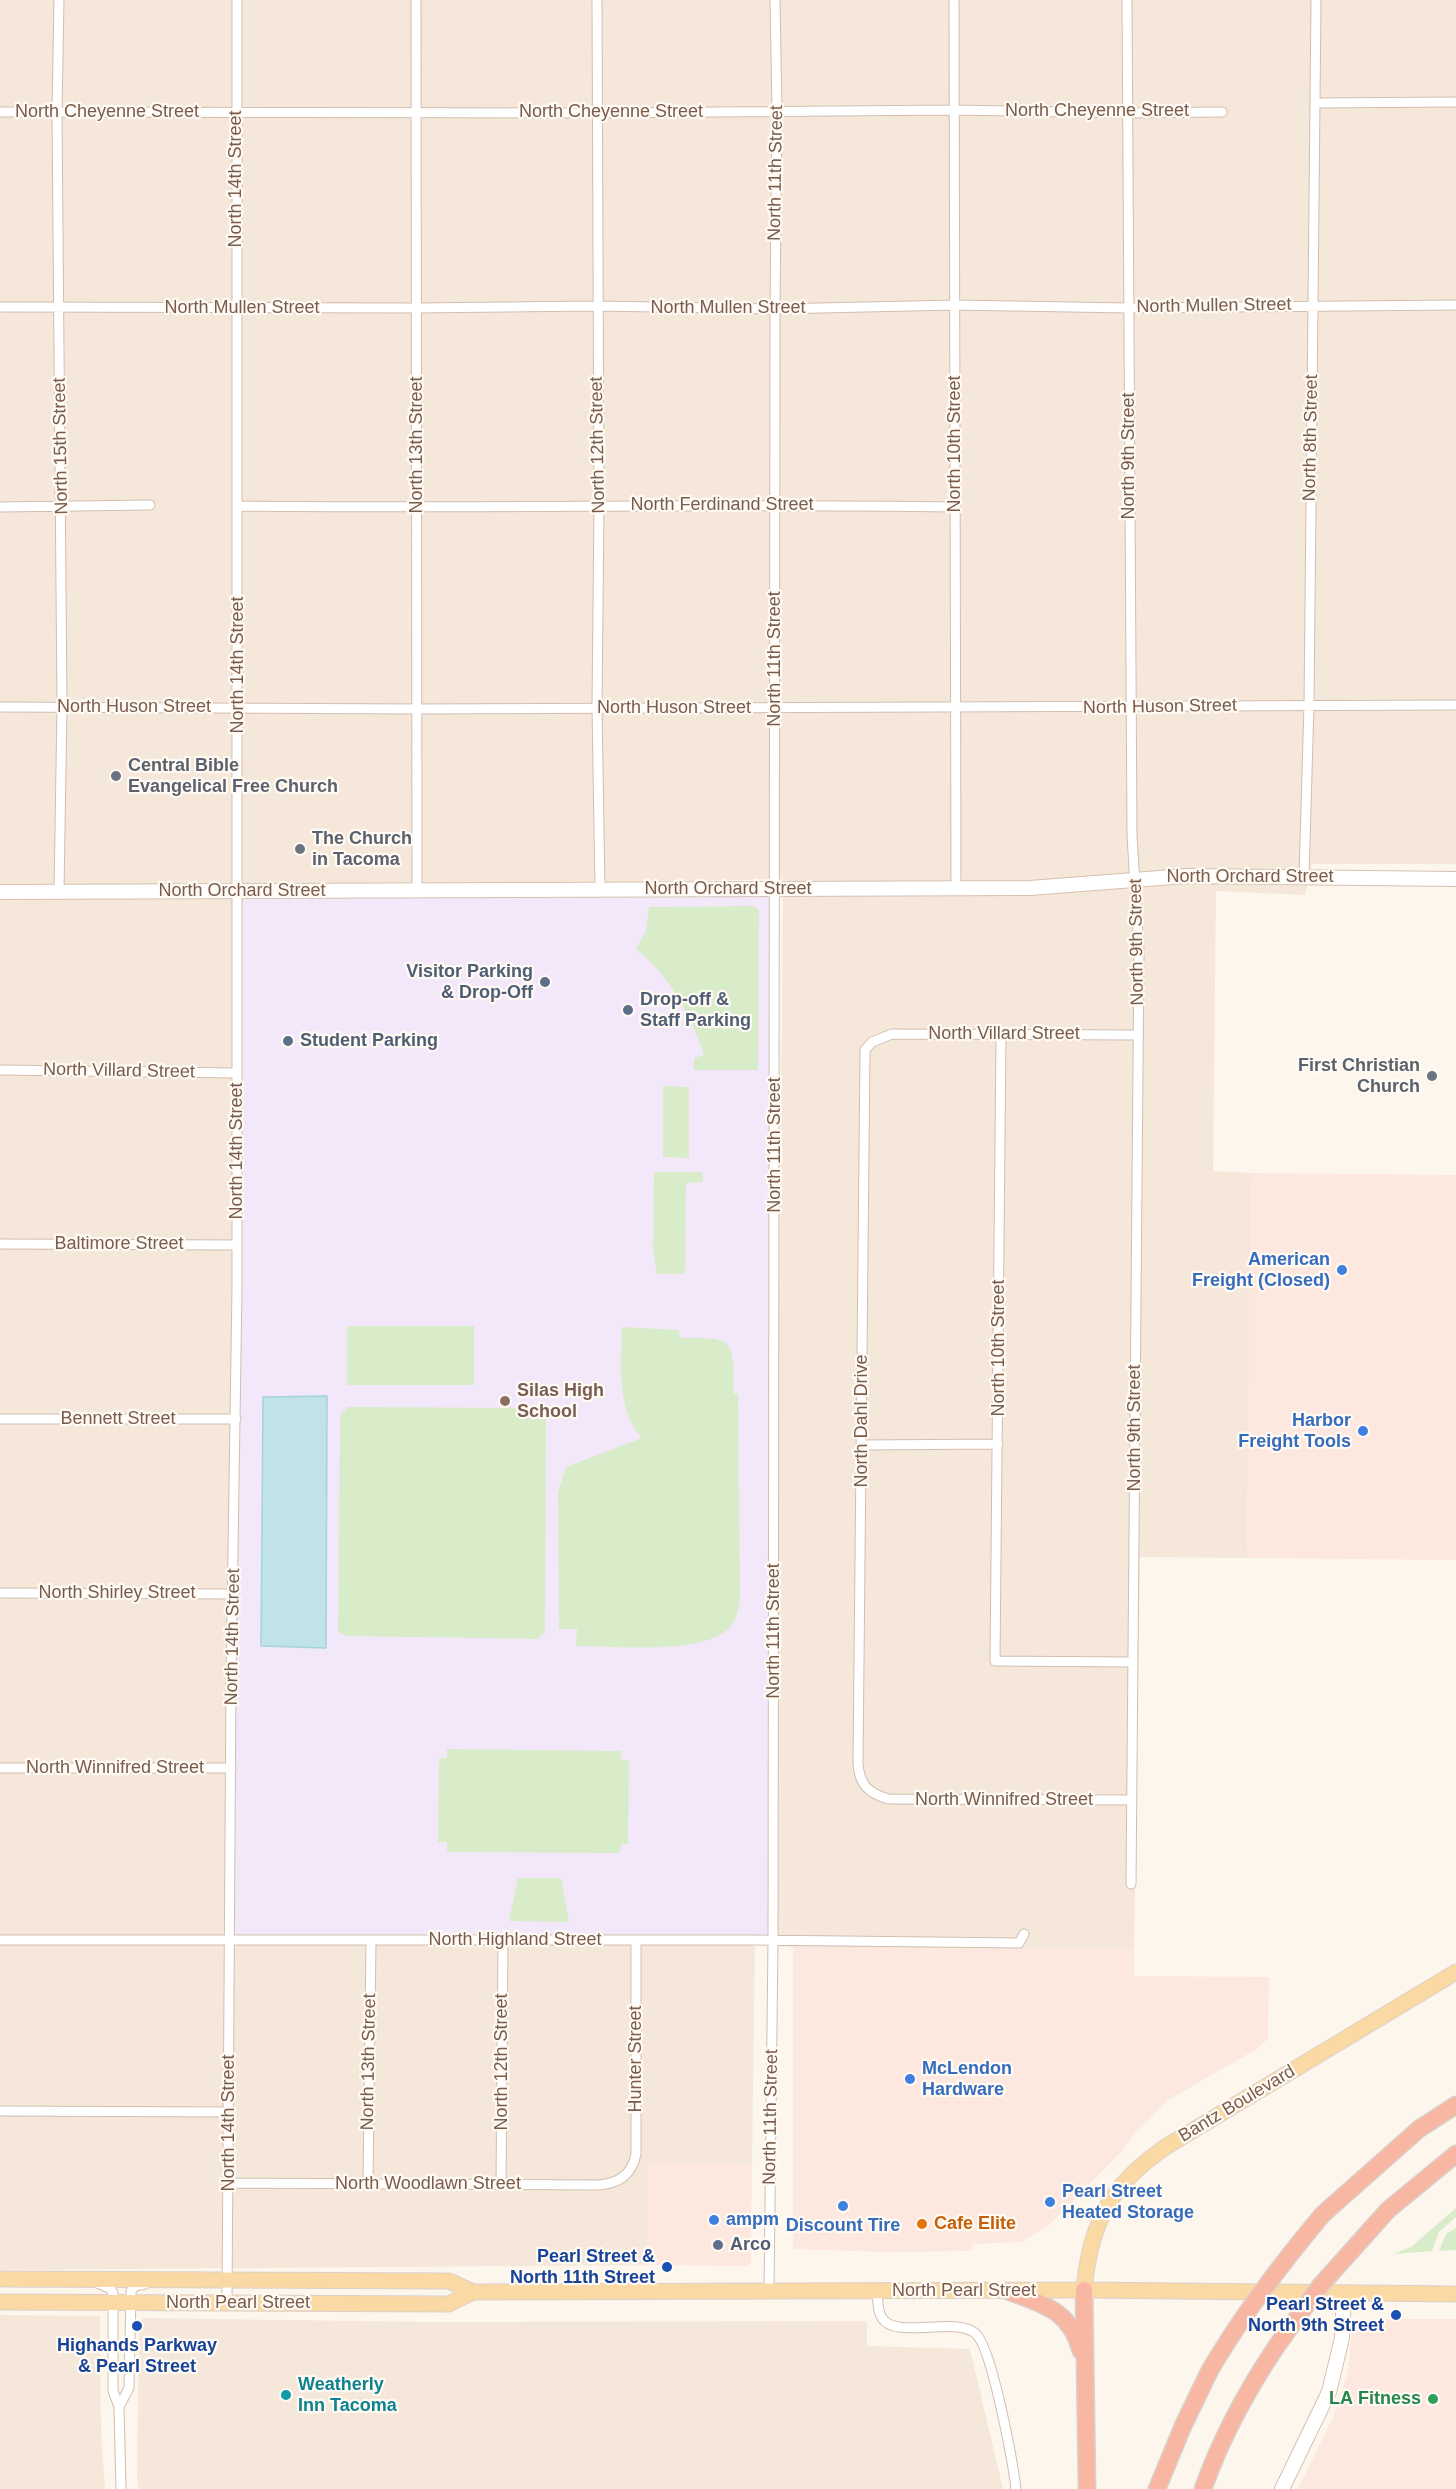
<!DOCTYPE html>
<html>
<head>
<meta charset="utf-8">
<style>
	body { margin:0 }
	canvas { display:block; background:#fdf6ec }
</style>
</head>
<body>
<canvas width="1456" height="2489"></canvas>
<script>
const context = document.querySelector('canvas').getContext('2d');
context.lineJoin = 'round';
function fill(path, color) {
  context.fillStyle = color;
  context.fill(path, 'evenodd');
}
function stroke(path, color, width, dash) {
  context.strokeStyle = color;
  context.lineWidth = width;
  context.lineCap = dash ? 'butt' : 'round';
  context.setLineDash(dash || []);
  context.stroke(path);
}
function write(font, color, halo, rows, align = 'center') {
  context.font = font + ' Arial,sans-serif';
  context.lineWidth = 4.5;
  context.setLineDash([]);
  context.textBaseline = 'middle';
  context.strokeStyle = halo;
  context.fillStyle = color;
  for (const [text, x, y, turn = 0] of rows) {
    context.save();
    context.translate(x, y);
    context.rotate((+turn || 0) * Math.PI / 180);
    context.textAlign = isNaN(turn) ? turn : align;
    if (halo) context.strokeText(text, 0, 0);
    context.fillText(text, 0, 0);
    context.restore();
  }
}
const residential = new Path2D(`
	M0 0H1456V864H1312L1305 895 1216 891 1213 1171 1251 1173 1247 1558 1140 1557 1134 1949 793 1948 773 1940 783 879 237 891 755 1940 752 2164 647 2163V2265L0 2270Z
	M0 2315 100 2316 101 2433 105 2489H0Z
	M143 2318 431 2322 867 2321V2346L970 2349 1003 2489H139L137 2478 139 2323Z`);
const commercial = new Path2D(`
	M1251 1173 1456 1175V1560L1247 1558Z
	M793 1948 1134 1949V1976L1269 1977 1268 2039 1255 2050 1168 2100 1137 2130 1120 2153 1053 2221 1023 2242 973 2244 972 2251 884 2252 793 2249Z
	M647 2162 752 2164 751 2261 749 2266 647 2265Z
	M1361 2319H1456V2489H1298L1334 2415 1347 2375 1353 2327Z`);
const education = new Path2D(`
	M776 889 773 1940H230L237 891Z`);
const green = new Path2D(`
	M753 906 759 909 758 1070H694V1058L704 1055C691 1015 670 976 636 949L646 931 649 907Z
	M663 1086 689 1087V1158L663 1157Z
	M654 1172H702L703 1182 686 1183 685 1274H657L653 1249Z
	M347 1326H474V1385H347Z
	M622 1327 679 1330 680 1338C735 1337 734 1340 734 1394H738L740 1600C738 1609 737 1618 731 1626 707 1656 612 1646 576 1646L577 1629H559L558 1493 566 1467 642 1438C616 1411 621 1361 622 1327Z
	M348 1407 538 1408 546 1416 545 1632 538 1639 347 1636 338 1632 340 1415Z
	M447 1749 621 1751V1760H629L628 1844H621L620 1853 447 1852V1842H438L439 1758H447Z
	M518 1878H561L569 1922 509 1921Z
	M1456 2208V2217L1439 2232 1432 2251 1393 2254 1411 2247Z
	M1456 2228V2250L1439 2251 1446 2234Z`);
const water = new Path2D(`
	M327 1396 326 1648 261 1646 263 1397Z`);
const street = new Path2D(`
	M59 0 57 112 62 706 59 892
	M416 0 417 890
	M597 0 599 506 597 707 600 890
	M954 0 956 889
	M1127 0 1132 835 1139 951 1131 1884
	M1316 103 1456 102
	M0 112 597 113 954 110 1128 113 1222 112
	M0 307 416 308 596 306 775 309 955 305 1128 308 1456 305
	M238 506C477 509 716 503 954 507
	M0 507 150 505
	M0 707 417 709 1456 705
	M1304 876 1309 705 1316 0
	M1001 1035 995 1661 1133 1662
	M0 1070 237 1073
	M0 1244 237 1245
	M0 1419H236
	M862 1445 998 1444
	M0 1593 234 1594
	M0 1768H231
	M1132 1800 888 1799C868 1793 859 1784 858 1763L865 1050 872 1042 892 1034 1138 1035
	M0 1940H755L1019 1943 1024 1934
	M0 2111 228 2112
	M228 2183 599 2185C619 2183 632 2175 636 2154V1940
	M368 2184 371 1940
	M501 2185 503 1940
	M95 2282 111 2289 113 2293V2391L119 2407 121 2489
	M769 2290 773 1940 775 309 777 111 775 0
	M877 2291C878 2299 877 2311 882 2318 896 2340 954 2316 975 2333 992 2346 1013 2464 1016 2489
	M227 2303 231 1681 237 1288V0
	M119 2407 129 2388 131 2291 135 2286 145 2284`);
const secondary = new Path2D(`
	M0 892 1030 888 1186 876 1456 879
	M1282 2489 1329 2392 1342 2338 1344 2294`);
const primary = new Path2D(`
	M0 2279 449 2281 473 2292 1084 2290 1456 2294
	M1084 2290C1090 2222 1111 2184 1167 2146L1456 1972
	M0 2302 449 2304 473 2292`);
const highway = new Path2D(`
	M1388 2210 1456 2154
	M1323 2214 1419 2129 1456 2105
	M1084 2290 1087 2489
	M1008 2291C1044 2305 1070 2310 1081 2351
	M1157 2489 1183 2426 1210 2370
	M1203 2489C1221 2438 1246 2392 1276 2347`);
const highwayBridge = new Path2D(`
	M1276 2347 1320 2286 1388 2210
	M1210 2370C1243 2314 1281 2264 1323 2214`);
const markers = [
	[116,776,6,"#6b7280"],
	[300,849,6,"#6b7280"],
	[545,982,6,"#5c6f8a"],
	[628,1010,6,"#5c6f8a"],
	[288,1041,6,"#5c6f8a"],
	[1432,1076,6,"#6b7280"],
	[1342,1270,6,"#3f7fe0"],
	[505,1401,6,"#8d6e63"],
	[1363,1431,6,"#3f7fe0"],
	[910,2079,6,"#3f7fe0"],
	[1050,2202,6,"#3f7fe0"],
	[843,2206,6,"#3f7fe0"],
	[714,2220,6,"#3f7fe0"],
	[922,2224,6,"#e8710a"],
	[718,2245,6,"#5c6f8a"],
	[667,2267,6,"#1a4fb4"],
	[1396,2315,6,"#1a4fb4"],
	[137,2326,6,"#1a4fb4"],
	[286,2395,6,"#0f9aa8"],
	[1433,2399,6,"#2e9e5b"]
];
const streetNames = [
	["North Cheyenne Street",1097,111],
	["North Cheyenne Street",107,112],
	["North Cheyenne Street",611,112],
	["North 11th Street",776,173,-89],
	["North 14th Street",236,179,-90],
	["North Mullen Street",1214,306,-1],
	["North Mullen Street",242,308],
	["North Mullen Street",728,308],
	["North 8th Street",1311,438,-89],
	["North 10th Street",955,444,-90],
	["North 13th Street",417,445,-90],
	["North 12th Street",598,445,-91],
	["North 15th Street",61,446,-91],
	["North 9th Street",1129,456,-90],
	["North Ferdinand Street",722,505],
	["North 11th Street",775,659,-90],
	["North 14th Street",238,665,-90],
	["North Huson Street",134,707],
	["North Huson Street",1160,707,-1],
	["North Huson Street",674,708],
	["North Orchard Street",1250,877],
	["North Orchard Street",728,889],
	["North Orchard Street",242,891],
	["North 9th Street",1137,942,-91],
	["North Villard Street",1004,1034],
	["North Villard Street",119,1071,1],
	["North 11th Street",775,1145,-90],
	["North 14th Street",237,1151,-90],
	["Baltimore Street",119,1244],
	["North 10th Street",999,1348,-90],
	["Bennett Street",118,1419],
	["North Dahl Drive",862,1421,-90],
	["North 9th Street",1135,1428,-90],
	["North Shirley Street",117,1593],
	["North 11th Street",774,1631,-90],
	["North 14th Street",233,1637,-89],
	["North Winnifred Street",115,1768],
	["North Winnifred Street",1004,1800],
	["North Highland Street",515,1940],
	["Hunter Street",636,2059,-90],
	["North 13th Street",369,2062,-89],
	["North 12th Street",502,2062,-90],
	["Bantz Boulevard",1237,2104,-31],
	["North 11th Street",771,2117,-89],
	["North 14th Street",229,2123,-90],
	["North Woodlawn Street",428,2184],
	["North Pearl Street",964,2291],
	["North Pearl Street",238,2303]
];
const worshipNames = [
	["Central Bible",128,766],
	["Evangelical Free Church",128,787],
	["The Church",312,839],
	["in Tacoma",312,860],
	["First Christian",1420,1066,"right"],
	["Church",1420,1087,"right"]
];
const serviceNames = [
	["Visitor Parking",533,972,"right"],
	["& Drop-Off",533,993,"right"],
	["Drop-off &",640,1000],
	["Staff Parking",640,1021],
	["Student Parking",300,1041],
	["Arco",730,2245]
];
const shopNames = [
	["American",1330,1260,"right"],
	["Freight (Closed)",1330,1281,"right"],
	["Harbor",1351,1421,"right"],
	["Freight Tools",1351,1442,"right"],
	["McLendon",922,2069],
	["Hardware",922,2090],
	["Pearl Street",1062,2192],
	["Heated Storage",1062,2213],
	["ampm",726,2220],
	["Discount Tire",843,2226,"center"]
];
const educationNames = [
	["Silas High",517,1391],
	["School",517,1412]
];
const foodNames = [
	["Cafe Elite",934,2224]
];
const transitNames = [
	["Pearl Street &",655,2257],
	["North 11th Street",655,2278],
	["Pearl Street &",1384,2305],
	["North 9th Street",1384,2326],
	["Highands Parkway",137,2346,"center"],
	["& Pearl Street",137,2367,"center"]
];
const cultureNames = [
	["Weatherly",298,2385],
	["Inn Tacoma",298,2406]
];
const leisureNames = [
	["LA Fitness",1421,2399]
];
fill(residential, '#f5e8da');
fill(commercial, '#fde8e0');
fill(education, '#f3e8fa');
fill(green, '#d8ecc9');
fill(water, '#bfe3e8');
stroke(water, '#a5d3da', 1.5);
stroke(street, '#d1beb0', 11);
stroke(secondary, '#d6c0b0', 16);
stroke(primary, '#dad1cd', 17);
stroke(highway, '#dad1cd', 19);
stroke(street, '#fff', 9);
stroke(secondary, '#fff', 14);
stroke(primary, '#fbd9a5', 15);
stroke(highway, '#f7b7a3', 16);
stroke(highwayBridge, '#dad1cd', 19, []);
stroke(highwayBridge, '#f7b7a3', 16);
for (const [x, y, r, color] of markers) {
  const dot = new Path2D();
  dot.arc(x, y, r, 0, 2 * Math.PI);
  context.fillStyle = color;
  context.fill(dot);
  stroke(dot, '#fffaf3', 2);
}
write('18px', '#7a5c4d', '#fffaf3', streetNames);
write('bold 18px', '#5b616d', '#fffaf3', worshipNames, 'left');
write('bold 18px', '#4e5e75', '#fffaf3', serviceNames, 'left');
write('bold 18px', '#366cbe', '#fffaf3', shopNames, 'left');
write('bold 18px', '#785e54', '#fffaf3', educationNames, 'left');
write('bold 18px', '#c56008', '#fffaf3', foodNames, 'left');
write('bold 18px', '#164399', '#fffaf3', transitNames, 'right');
write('bold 18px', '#0d838f', '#fffaf3', cultureNames, 'left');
write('bold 18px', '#27864d', '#fffaf3', leisureNames, 'right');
</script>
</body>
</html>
